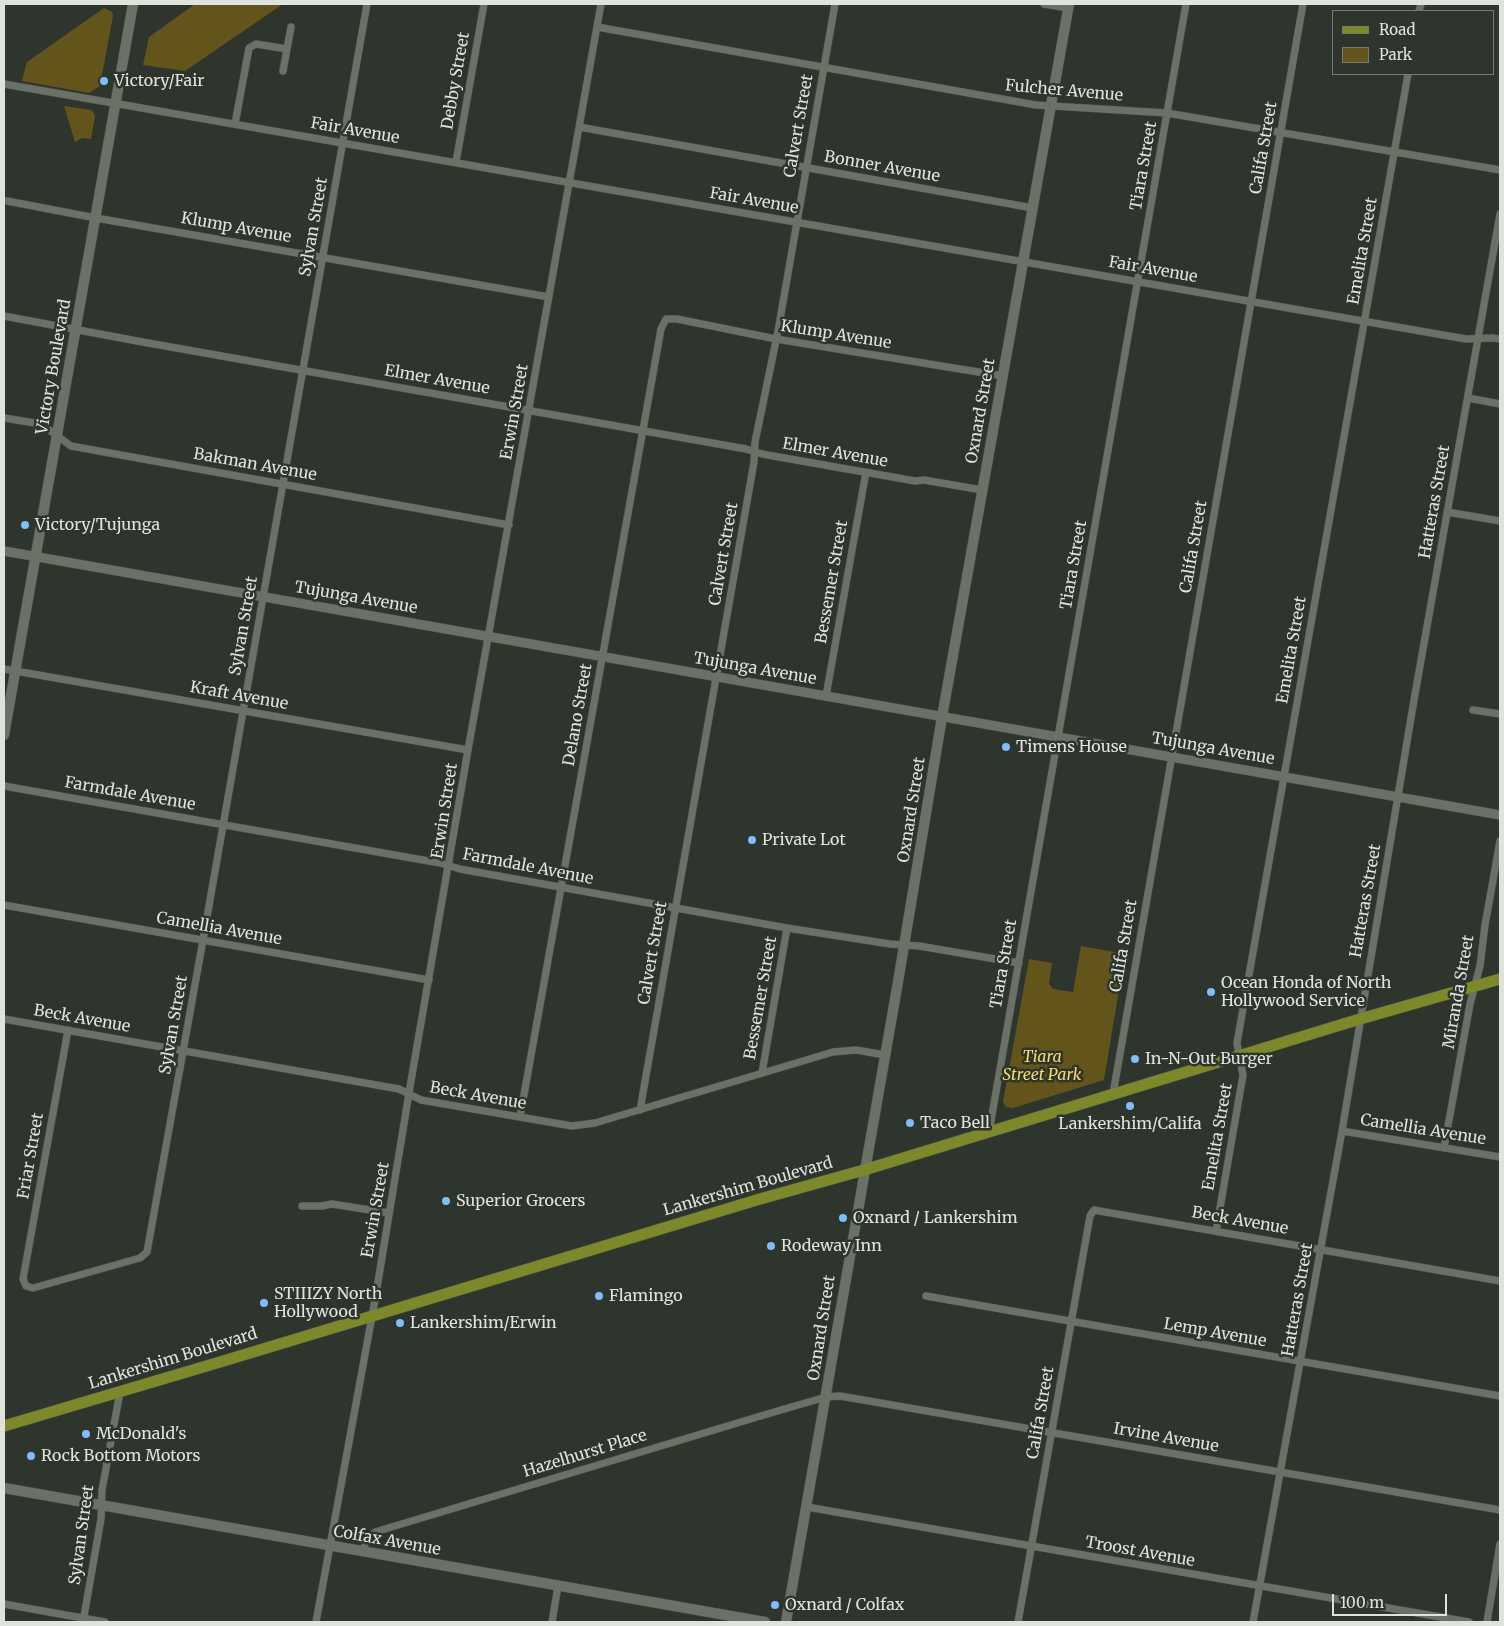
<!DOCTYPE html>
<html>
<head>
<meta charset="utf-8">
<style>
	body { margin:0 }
	#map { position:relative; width:1504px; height:1626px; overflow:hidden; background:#2e352c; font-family:Merriweather,serif }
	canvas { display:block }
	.frame { position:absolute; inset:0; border:5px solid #dee3dd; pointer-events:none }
	.legend { position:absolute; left:1332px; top:10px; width:162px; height:65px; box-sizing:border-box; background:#2e352c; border:1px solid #747b73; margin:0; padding:6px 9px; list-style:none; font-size:15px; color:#dee3dd }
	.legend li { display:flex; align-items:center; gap:10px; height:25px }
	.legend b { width:25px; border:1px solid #747b73 }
	.scale { position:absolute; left:1332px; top:1594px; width:115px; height:22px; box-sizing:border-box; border:2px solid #dee3dd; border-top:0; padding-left:6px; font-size:15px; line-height:18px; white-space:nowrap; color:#dee3dd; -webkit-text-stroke:4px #2e352c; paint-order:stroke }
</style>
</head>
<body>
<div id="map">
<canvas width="1504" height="1626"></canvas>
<div class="frame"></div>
<ul class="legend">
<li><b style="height:6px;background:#7c882a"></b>Road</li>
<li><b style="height:14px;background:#63541c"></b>Park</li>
</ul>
<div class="scale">100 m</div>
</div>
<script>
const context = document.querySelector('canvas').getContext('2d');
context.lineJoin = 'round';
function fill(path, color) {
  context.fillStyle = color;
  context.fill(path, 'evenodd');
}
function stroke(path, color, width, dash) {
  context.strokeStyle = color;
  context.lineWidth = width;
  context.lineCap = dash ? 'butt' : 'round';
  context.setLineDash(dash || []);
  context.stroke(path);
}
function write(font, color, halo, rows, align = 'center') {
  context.font = font + ' Merriweather,serif';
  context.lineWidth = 5;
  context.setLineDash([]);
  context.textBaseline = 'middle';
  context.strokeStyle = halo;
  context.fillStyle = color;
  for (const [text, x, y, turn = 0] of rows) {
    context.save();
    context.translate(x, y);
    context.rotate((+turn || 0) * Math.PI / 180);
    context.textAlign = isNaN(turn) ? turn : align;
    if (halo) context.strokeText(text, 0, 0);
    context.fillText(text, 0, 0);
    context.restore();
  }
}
const green = new Path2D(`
	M195 4H283L185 71 143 65 149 37Z
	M104 8 112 12 113 16 100 86 89 93 22 81 27 62Z
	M64 106 92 110 95 116 91 139 82 138 75 142Z
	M1081 946 1125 954 1104 1080 1013 1108 1006 1107 1003 1102 1029 959 1052 963 1049 984 1053 989 1073 992Z`);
const minor = new Path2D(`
	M1044 4 1068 8
	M1419 11 1421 4
	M597 27 1036 105 1167 113 1500 170
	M283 71 291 27
	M4 84 1466 339 1492 338 1500 339
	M235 124 249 48 256 44 287 49
	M579 127 1033 208
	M456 162 484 4
	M7 201 96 218 549 297
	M4 316 137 341 746 449 762 454 915 481 924 480 982 490
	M1468 398 1500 404
	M4 418 41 424 71 446 509 525
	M1447 512 1500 521
	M4 669 468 750
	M826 696 866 472
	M1473 710 1500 714
	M4 786 440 863 460 869 787 928 890 944 919 946 1019 963
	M4 905 429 980
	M4 1019 399 1089 421 1100 572 1126 595 1123 833 1052 856 1050 885 1055
	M68 1030 23 1279 26 1286 33 1288 140 1258 147 1252 203 940 367 4
	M762 1073 787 928
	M1113 1094 1303 4
	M640 1110 754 462 755 442 778 331 835 4
	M520 1117 661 329 666 319H677L776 339 1003 376
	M1342 1131 1500 1157
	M989 1132 1186 4
	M1444 1148 1470 1004 1480 966 1485 925 1500 841
	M302 1206H322L332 1204 389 1213
	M1216 1231 1243 1075 1237 1043 1408 74
	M926 1296 1500 1396
	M807 1507 1469 1622
	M362 1552 366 1542 375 1532 774 1412 826 1397 840 1396 1500 1510
	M4 1604 105 1622
	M83 1622 101 1519 102 1490 120 1392
	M316 1622 375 1300 411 1081 468 750 601 4
	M552 1622 558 1586
	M1018 1622 1090 1216 1094 1210 1500 1281
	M1253 1622 1342 1131 1414 700 1500 214
	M1487 1622 1500 1544`);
const tertiary = new Path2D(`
	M4 551 1500 815`);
const secondary = new Path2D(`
	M4 735 133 4
	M4 1488 765 1622
	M786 1622 898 982 942 717 1069 4`);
const primary = new Path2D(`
	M4 1426 220 1362 760 1199 864 1170 1360 1019 1500 979`);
const markers = [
	[104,81,5,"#80bdfa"],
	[25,525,5,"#80bdfa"],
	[1006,747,5,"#80bdfa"],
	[752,840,5,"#80bdfa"],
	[1211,992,5,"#80bdfa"],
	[1135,1059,5,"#80bdfa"],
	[1130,1106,5,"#80bdfa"],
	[910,1123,5,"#80bdfa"],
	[446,1201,5,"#80bdfa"],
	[843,1218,5,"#80bdfa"],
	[771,1246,5,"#80bdfa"],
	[599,1296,5,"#80bdfa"],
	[264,1303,5,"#80bdfa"],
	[400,1323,5,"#80bdfa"],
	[86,1434,5,"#80bdfa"],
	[31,1456,5,"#80bdfa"],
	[775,1605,5,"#80bdfa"]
];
const poiNames = [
	["Victory/Fair",114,81],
	["Victory/Tujunga",35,525],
	["Timens House",1016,747],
	["Private Lot",762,840],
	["Ocean Honda of North",1221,983],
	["Hollywood Service",1221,1001],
	["In-N-Out Burger",1145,1059],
	["Taco Bell",920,1123],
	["Lankershim/Califa",1130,1124,"center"],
	["Superior Grocers",456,1201],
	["Oxnard / Lankershim",853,1218],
	["Rodeway Inn",781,1246],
	["STIIIZY North",274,1294],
	["Hollywood",274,1312],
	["Flamingo",609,1296],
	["Lankershim/Erwin",410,1323],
	["McDonald's",96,1434],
	["Rock Bottom Motors",41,1456],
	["Oxnard / Colfax",785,1605]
];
const streetNames = [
	["Debby Street",456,81,-80],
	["Fulcher Avenue",1064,91,5],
	["Calvert Street",799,126,-80],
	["Fair Avenue",355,131,10],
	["Califa Street",1264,148,-80],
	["Tiara Street",1144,166,-80],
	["Bonner Avenue",882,167,10],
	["Fair Avenue",754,201,10],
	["Sylvan Street",314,227,-80],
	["Klump Avenue",236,228,10],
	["Emelita Street",1363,251,-80],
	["Fair Avenue",1153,270,10],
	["Klump Avenue",836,335,9],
	["Victory Boulevard",54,367,-80],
	["Elmer Avenue",437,380,10],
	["Oxnard Street",981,411,-80],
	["Erwin Street",515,412,-80],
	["Elmer Avenue",835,453,10],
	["Bakman Avenue",255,465,10],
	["Hatteras Street",1435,502,-80],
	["Califa Street",1194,547,-80],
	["Calvert Street",724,554,-80],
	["Tiara Street",1074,565,-80],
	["Bessemer Street",832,582,-80],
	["Tujunga Avenue",356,598,10],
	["Sylvan Street",244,626,-80],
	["Emelita Street",1292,650,-80],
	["Tujunga Avenue",755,669,10],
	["Kraft Avenue",239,696,10],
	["Delano Street",578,715,-80],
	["Tujunga Avenue",1213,749,10],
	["Farmdale Avenue",130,794,10],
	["Oxnard Street",912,810,-81],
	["Erwin Street",445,811,-81],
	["Farmdale Avenue",528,867,11],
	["Hatteras Street",1366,901,-80],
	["Camellia Avenue",219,929,10],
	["Califa Street",1124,946,-80],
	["Calvert Street",653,953,-80],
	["Tiara Street",1004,964,-80],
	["Miranda Street",1459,992,-80],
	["Bessemer Street",761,998,-80],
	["Beck Avenue",82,1019,10],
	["Sylvan Street",174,1025,-80],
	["Beck Avenue",478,1096,10],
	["Camellia Avenue",1423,1130,9],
	["Emelita Street",1218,1137,-80],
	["Friar Street",31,1156,-80],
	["Lankershim Boulevard",748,1187,-16],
	["Erwin Street",376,1210,-80],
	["Beck Avenue",1240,1221,10],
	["Hatteras Street",1298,1300,-80],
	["Oxnard Street",822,1328,-81],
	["Lemp Avenue",1215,1333,10],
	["Lankershim Boulevard",173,1359,-17],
	["Califa Street",1041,1413,-80],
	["Irvine Avenue",1166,1438,10],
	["Hazelhurst Place",585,1454,-17],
	["Sylvan Street",82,1535,-82],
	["Colfax Avenue",387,1541,10],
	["Troost Avenue",1140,1552,10]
];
const parkNames = [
	["Tiara",1042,1057],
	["Street Park",1042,1075]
];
fill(green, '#63541c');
stroke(minor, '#4a5048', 8);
stroke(tertiary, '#4a5048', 10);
stroke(secondary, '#4a5048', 11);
stroke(primary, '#4a5048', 12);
stroke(minor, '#6a7268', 7);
stroke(tertiary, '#6a7268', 9);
stroke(secondary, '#6a7268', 10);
stroke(primary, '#7c882a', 11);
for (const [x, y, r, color] of markers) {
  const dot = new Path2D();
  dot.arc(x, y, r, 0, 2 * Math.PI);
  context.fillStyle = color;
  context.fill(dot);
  stroke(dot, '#2e352c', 2);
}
write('16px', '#dee3dd', '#2e352c', poiNames, 'left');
write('16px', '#dee3dd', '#2e352c', streetNames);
write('italic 16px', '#fada69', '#2e352c', parkNames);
</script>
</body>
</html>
